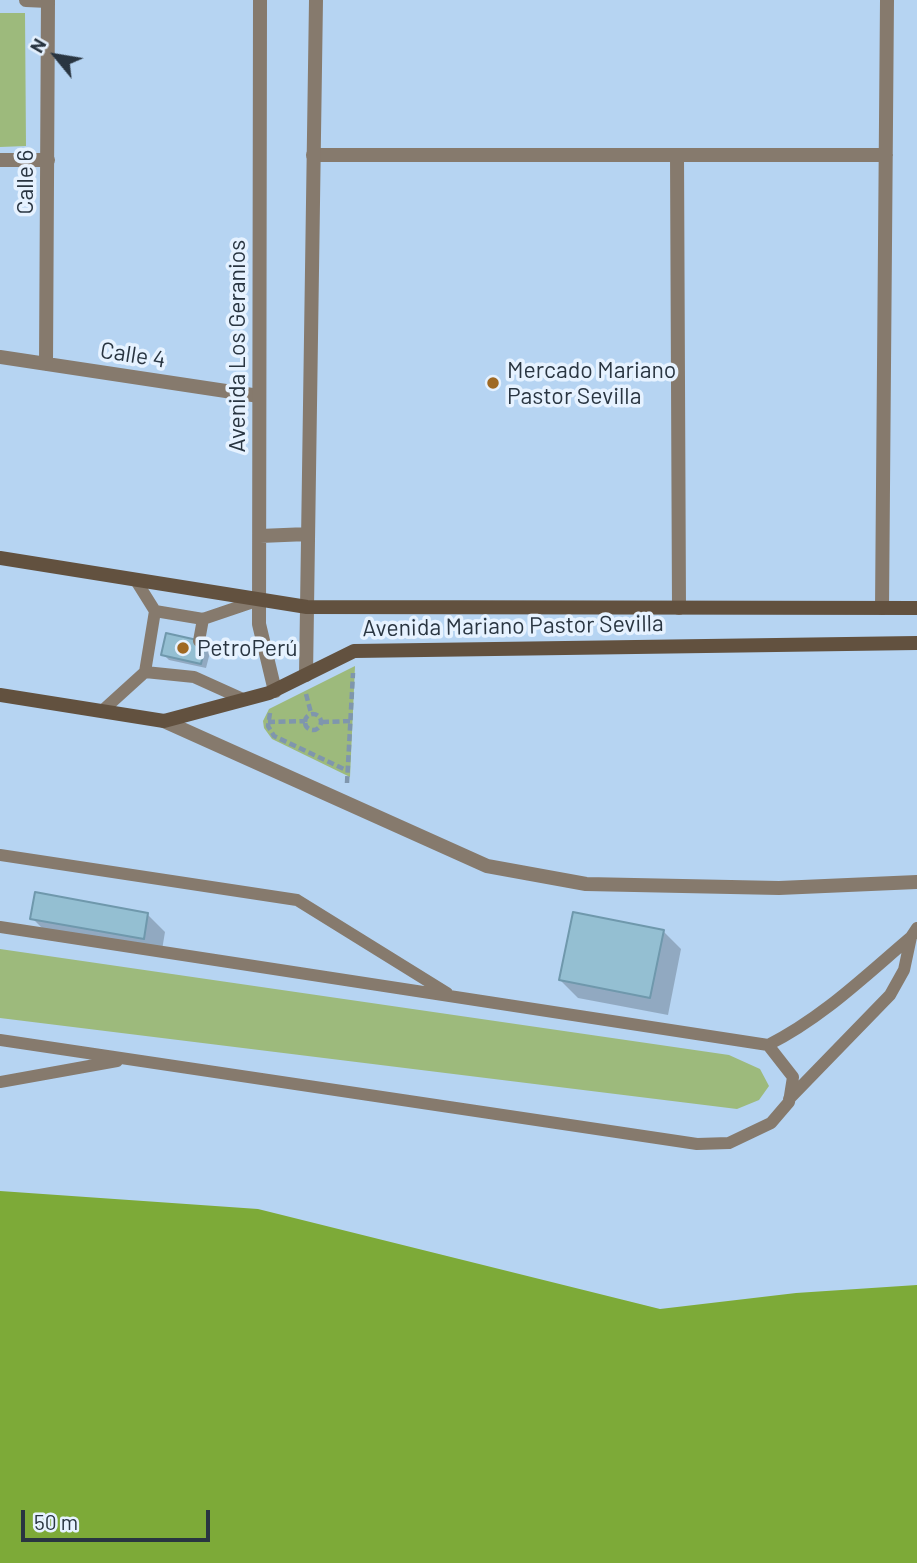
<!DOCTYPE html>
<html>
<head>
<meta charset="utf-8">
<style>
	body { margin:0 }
	#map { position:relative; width:917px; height:1563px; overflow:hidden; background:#b6d4f2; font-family:Barlow,sans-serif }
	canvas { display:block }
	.north { position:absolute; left:21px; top:21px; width:70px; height:70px; -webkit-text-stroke:5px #e6f2ff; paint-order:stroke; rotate:300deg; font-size:19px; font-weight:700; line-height:28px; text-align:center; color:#293541 }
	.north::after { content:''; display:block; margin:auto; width:24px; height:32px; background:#293541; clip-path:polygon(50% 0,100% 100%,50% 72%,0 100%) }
	.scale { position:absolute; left:21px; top:1510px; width:189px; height:32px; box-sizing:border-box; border:4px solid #293541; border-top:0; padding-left:9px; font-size:21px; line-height:24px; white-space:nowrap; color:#293541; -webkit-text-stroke:5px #e6f2ff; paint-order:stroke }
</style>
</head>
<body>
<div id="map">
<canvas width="917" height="1563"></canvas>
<div class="north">N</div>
<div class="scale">50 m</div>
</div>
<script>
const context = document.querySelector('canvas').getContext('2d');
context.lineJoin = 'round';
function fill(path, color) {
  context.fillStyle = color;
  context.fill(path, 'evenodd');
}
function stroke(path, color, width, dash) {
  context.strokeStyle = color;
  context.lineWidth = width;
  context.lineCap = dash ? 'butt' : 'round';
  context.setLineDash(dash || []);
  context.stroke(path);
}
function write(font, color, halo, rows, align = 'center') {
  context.font = font + ' Barlow,sans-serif';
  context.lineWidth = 7;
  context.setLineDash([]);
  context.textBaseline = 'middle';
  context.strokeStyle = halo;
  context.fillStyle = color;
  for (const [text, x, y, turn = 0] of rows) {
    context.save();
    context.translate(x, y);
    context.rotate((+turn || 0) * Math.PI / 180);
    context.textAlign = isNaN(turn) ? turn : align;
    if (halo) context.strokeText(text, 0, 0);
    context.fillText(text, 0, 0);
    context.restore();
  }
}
const green = new Path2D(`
	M0 13H25L26 146 0 147Z
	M355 666 350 777 272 739 264 728 263 721 269 709Z
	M0 949 729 1055 760 1069 769 1086 759 1100 737 1109 0 1018Z`);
const forest = new Path2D(`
	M0 1191 258 1209 660 1309 796 1293 917 1285V1563H0Z`);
const shadow = new Path2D(`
	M205 643 211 649 206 668 169 660 163 654Z
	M147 914 165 932 161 956 50 936 32 918Z
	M663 931 681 949 668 1015 578 998 560 980Z`);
const building = new Path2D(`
	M166 633 206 642 201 664 161 655Z
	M35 892 148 913 144 939 30 919Z
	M573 912 664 930 650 998 559 980Z`);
const path = new Path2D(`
	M306 694 311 713
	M270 713 268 726 274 736 348 771
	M305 722a8 8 0 1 1 16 0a8 8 0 1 1-16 0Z
	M268 722 305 721
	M322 722 351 721
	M347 783 353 673`);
const service = new Path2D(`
	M135 579 155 611 203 619 259 600
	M199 641 203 619
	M145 672 155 611
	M102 711 145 672 194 677 245 700
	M0 855 297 900 447 993
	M0 927 768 1045 793 1077 789 1102 771 1123 729 1143 697 1144 0 1040
	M768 1045C822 1018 865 976 911 937L917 928
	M0 1082 117 1061
	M789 1099 890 995 904 970 911 937`);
const minor = new Path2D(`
	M26 0 48 1
	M313 155H886
	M677 155 679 608
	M0 160H48
	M0 357 259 396
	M46 364 48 0
	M882 608 887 0
	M164 721 487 866 586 884 779 888 917 882`);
const tertiary = new Path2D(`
	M260 0 259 624 275 691
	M260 536 308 534
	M306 675 316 0`);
const secondary = new Path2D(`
	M0 558 307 607 917 608
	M0 695 164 721 269 693 354 651 917 643`);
const markers = [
	[493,383,7,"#9f6923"],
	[183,648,7,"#9f6923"]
];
const streetNames = [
	["Calle 6",25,182,-90],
	["Avenida Los Geranios",237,346,-90],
	["Calle 4",133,355,9],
	["Avenida Mariano Pastor Sevilla",513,626,-1]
];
const poiNames = [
	["Mercado Mariano",507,370],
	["Pastor Sevilla",507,396],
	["PetroPerú",197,648]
];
fill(green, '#9dba7c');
fill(forest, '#7daa38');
fill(shadow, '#0003');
fill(building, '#94bfd2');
stroke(building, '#6f98ac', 2);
stroke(path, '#7f96ad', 4.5, [7, 3.5]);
stroke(service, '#867a6d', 12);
stroke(minor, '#867a6d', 14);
stroke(tertiary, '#867a6d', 14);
stroke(secondary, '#62513f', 14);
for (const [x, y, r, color] of markers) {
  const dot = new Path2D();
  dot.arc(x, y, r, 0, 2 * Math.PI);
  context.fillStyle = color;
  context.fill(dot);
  stroke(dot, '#e6f2ff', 2.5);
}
write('23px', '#293541', '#e6f2ff', streetNames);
write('23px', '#293541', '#e6f2ff', poiNames, 'left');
</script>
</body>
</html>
